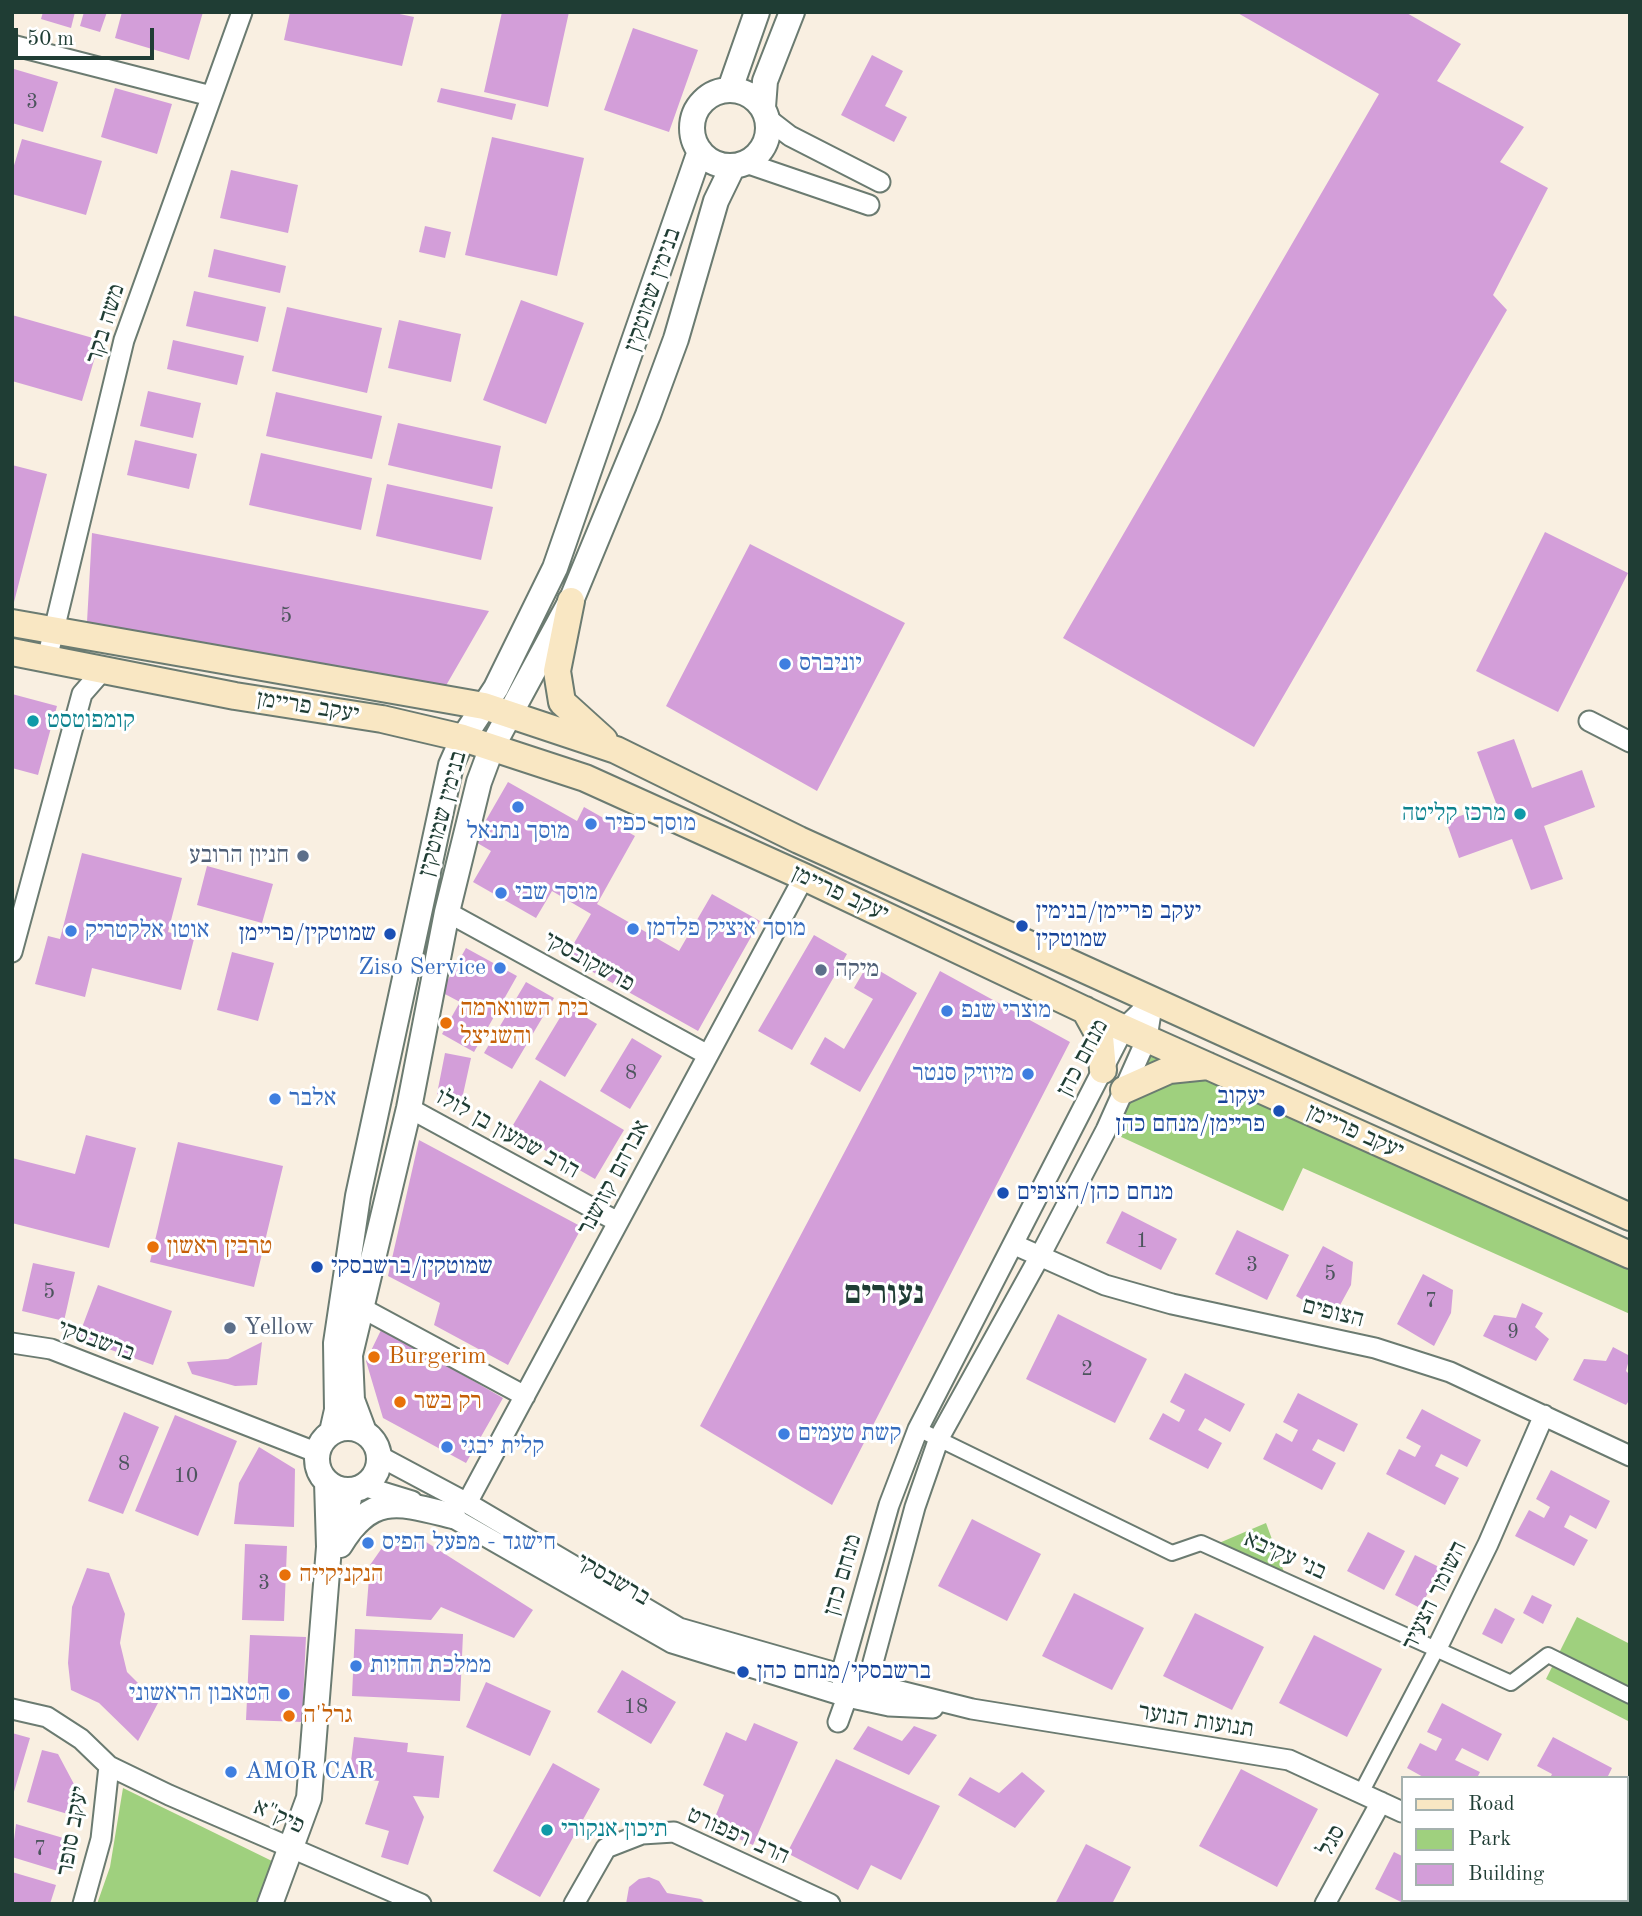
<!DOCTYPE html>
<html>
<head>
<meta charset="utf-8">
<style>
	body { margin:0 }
	#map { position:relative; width:1642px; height:1916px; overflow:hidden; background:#f9efe1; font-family:"Old Standard TT",serif }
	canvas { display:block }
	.frame { position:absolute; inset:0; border:14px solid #1f3d34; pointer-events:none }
	.legend { position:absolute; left:1401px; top:1776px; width:228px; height:126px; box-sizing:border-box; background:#fff; border:2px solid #a5b1ae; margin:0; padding:9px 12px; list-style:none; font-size:21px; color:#1f3d34 }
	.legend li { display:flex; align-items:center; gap:14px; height:35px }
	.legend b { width:35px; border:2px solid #a5b1ae }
	.scale { position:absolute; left:14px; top:28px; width:140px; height:32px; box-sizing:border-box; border:4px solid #1f3d34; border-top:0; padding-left:9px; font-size:21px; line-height:24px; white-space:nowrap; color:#1f3d34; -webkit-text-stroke:5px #fff; paint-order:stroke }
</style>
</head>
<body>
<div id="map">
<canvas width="1642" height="1916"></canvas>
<div class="frame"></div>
<ul class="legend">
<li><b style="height:9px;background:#f9e7c3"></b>Road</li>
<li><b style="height:19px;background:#9fd07e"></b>Park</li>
<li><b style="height:19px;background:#d39ed9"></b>Building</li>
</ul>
<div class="scale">50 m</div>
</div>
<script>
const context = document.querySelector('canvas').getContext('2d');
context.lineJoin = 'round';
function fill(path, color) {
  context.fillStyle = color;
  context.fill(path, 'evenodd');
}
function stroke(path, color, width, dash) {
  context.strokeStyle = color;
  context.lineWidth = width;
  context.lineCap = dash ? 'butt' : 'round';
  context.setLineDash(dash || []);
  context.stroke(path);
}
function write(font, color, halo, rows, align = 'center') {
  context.font = font + ' "Old Standard TT","Frank Ruhl Libre",serif';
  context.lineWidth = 6;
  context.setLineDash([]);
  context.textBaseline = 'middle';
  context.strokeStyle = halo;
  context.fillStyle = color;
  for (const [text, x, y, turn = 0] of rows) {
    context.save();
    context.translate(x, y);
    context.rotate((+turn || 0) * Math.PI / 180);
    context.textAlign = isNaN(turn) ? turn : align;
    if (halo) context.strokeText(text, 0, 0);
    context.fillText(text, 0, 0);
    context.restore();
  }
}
const green = new Path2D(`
	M1147 1038 1630 1255V1314L1303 1168 1283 1211 1106 1130Z
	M1266 1523 1284 1572V1573L1219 1543Z
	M1577 1617 1630 1644V1722L1546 1679Z
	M123 1788 272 1861 257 1904H97L110 1867Z`);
const building = new Path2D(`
	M43 12H75L71 28 41 19Z
	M84 12H107L100 32 80 26Z
	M122 12H203L189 60 115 38Z
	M290 12H390L414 17 402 66 284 40Z
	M502 12H569L548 107 484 92Z
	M1236 12H1405L1461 44 1437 81 1524 127 1500 162 1548 188 1493 295 1507 310 1254 747 1063 638 1379 94Z
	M633 28 698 50 669 132 604 110Z
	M872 55 903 71 885 106 907 117 894 142 841 115Z
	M14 69 58 82 43 132 12 123Z
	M115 88 172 104 157 154 101 137Z
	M441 88 516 104 512 120 437 102Z
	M492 137 584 158 557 276 465 255Z
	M22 139 102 161 86 215 12 194V172Z
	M231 170 298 185 288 233 220 218Z
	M425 226 451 232 445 258 419 252Z
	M214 249 286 266 280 293 208 277Z
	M194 291 266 307 258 342 186 326Z
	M521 300 584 323 546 424 483 400Z
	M287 307 382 328 367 393 272 371Z
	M12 315 100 340 82 401 12 381Z
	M399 320 461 334 451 382 388 368Z
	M173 340 244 356 237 385 167 369Z
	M148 391 201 403 193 438 140 426Z
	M276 392 382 416 372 459 266 436Z
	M398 423 501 446 492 489 388 465Z
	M135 440 197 454 189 489 127 475Z
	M261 453 372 478 361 530 249 505Z
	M12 465 47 474 13 606 12 605Z
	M387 484 493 507 481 560 376 536Z
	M1545 532 1628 573 1558 712 1476 671Z
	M92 533 489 611 444 689 87 622Z
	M750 544 905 623 817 791 666 706Z
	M12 694 57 706 38 775 12 768Z
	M1514 739 1532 788 1582 770 1595 807 1544 826 1563 879 1531 890 1512 839 1459 858 1446 821 1496 803 1477 752Z
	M508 782 577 821 584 807 635 836 597 904 679 951 712 894 760 921 698 1031 566 957 591 914 552 891 536 918 473 882 491 851 474 841Z
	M82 853 182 878 168 932 194 939 181 990 92 968 85 997 35 984 48 936 60 939Z
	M207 866 273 884 262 923 197 905Z
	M814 935 847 954 792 1050 758 1031Z
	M466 948 517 976 474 1052 442 1034 460 1002 441 992Z
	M232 952 274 963 258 1021 217 1010Z
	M868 964 917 993 860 1092 810 1064 825 1037 844 1049 873 999 854 988Z
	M940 971 1070 1042 832 1505 700 1426Z
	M526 982 554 998 512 1069 484 1053Z
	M567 1006 597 1024 565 1077 535 1059Z
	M632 1038 662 1056 630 1109 600 1091Z
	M445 1053 471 1058 462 1099 437 1094Z
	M540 1080 624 1130 595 1179 510 1130Z
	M86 1135 136 1148 109 1248 12 1223V1158L75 1174Z
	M419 1140 582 1227 508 1365 434 1325 440 1303 388 1276Z
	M178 1142 283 1166 254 1287 150 1262Z
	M1122 1211 1177 1239 1161 1270 1106 1243Z
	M1237 1230 1289 1255 1267 1300 1215 1274Z
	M1323 1246 1353 1262 1351 1285 1333 1318 1296 1296Z
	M33 1263 75 1272 64 1321 22 1311Z
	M1423 1274 1453 1290 1451 1313 1434 1346 1397 1324Z
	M98 1285 172 1311 153 1365 78 1338Z
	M1522 1303 1543 1313 1535 1327 1549 1339 1536 1361 1483 1336 1494 1315 1516 1318Z
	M1058 1314 1147 1359 1115 1423 1026 1379Z
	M382 1328 503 1398 466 1463 383 1418 366 1361Z
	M262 1342 257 1385 235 1386 192 1374 187 1362 228 1359Z
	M1613 1347 1630 1356 1626 1371 1630 1375V1399L1626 1405 1573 1380 1584 1359 1606 1361Z
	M1185 1373 1245 1404 1230 1432 1205 1418 1198 1430 1222 1443 1208 1469 1149 1439 1163 1413 1179 1422 1185 1410 1170 1402Z
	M1298 1393 1358 1424 1344 1452 1318 1439 1312 1450 1336 1463 1322 1490 1263 1459 1276 1433 1292 1442 1298 1430 1283 1422Z
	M1422 1409 1481 1440 1467 1467 1441 1454 1435 1466 1459 1478 1445 1505 1386 1474 1399 1449 1415 1457 1421 1446 1406 1438Z
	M124 1412 159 1427 123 1514 88 1501Z
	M175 1415 237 1441 198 1536 135 1511Z
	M259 1447 295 1469 294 1527 234 1524 239 1483Z
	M1551 1470 1610 1501 1596 1529 1570 1515 1564 1527 1588 1540 1574 1566 1515 1536 1529 1510 1544 1518 1550 1507 1536 1499Z
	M972 1519 1041 1554 1007 1621 938 1586Z
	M1368 1532 1405 1551 1384 1590 1347 1571Z
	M407 1537 423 1540 533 1610 514 1638 441 1607 431 1620 366 1616 370 1565 384 1545Z
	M245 1544 287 1546 284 1621 242 1620Z
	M1415 1555 1441 1568 1420 1608 1395 1595Z
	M87 1568 109 1573 125 1614 120 1643 127 1672 158 1703 138 1741 99 1703 71 1690 68 1663 72 1607Z
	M1074 1593 1144 1628 1112 1690 1042 1656Z
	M1532 1595 1552 1605 1543 1624 1523 1613Z
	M1495 1608 1515 1619 1502 1644 1482 1634Z
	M1195 1613 1264 1647 1232 1710 1163 1676Z
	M355 1629 463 1634 460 1701 352 1696Z
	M250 1635 306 1637 302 1722 246 1720Z
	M1314 1635 1382 1669 1347 1737 1279 1703Z
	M622 1670 676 1702 651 1744 597 1712Z
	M486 1682 551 1711 530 1756 466 1727Z
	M1442 1703 1502 1734 1488 1761 1462 1748 1455 1760 1480 1772 1477 1778H1425L1407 1768 1420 1743 1436 1751 1442 1739 1427 1732Z
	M754 1723 798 1742 753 1845 711 1827 724 1795 703 1785 726 1732 746 1741Z
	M868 1726 902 1741 914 1726 937 1735 909 1775 853 1749Z
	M12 1733 30 1738 13 1795H12Z
	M354 1737 408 1743 407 1752 444 1756 439 1798 413 1796 424 1817 408 1865 381 1857 389 1831 365 1824 379 1781 349 1778Z
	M1553 1737 1612 1768 1607 1778H1550L1552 1774 1537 1766Z
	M42 1750 58 1754 83 1801 78 1817 27 1802Z
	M836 1759 940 1806 901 1880 871 1865 858 1890 787 1853Z
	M553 1763 600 1789 540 1897 493 1871Z
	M1241 1769 1318 1809 1277 1887 1199 1846Z
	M1022 1772 1045 1791 1015 1828 958 1795 970 1777 999 1793Z
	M16 1824 70 1840 61 1872 12 1857Z
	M1627 1839 1630 1841V1873L1626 1871Z
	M1086 1844 1131 1867 1112 1904H1055Z
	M1394 1852 1402 1856V1900H1447L1446 1904H1405L1375 1889Z
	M12 1872 56 1885 50 1904H12Z
	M649 1877 659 1881 667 1893 701 1899 706 1904H626L629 1887 639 1879Z`);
const pedestrian = new Path2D(`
	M918 1429 1172 1553 1201 1543 1511 1683 1548 1655 1630 1696
	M1361 1793 1437 1648`);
const minor = new Path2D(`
	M12 45 211 96
	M768 119 790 136 880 182
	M746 163 869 205
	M47 659 124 340 242 12
	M1589 721 1630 742
	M447 912 708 1055
	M12 952 82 694 103 670
	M409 1108 618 1222
	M1015 1245 1105 1285 1172 1304 1375 1348 1450 1372 1630 1456
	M349 1301 525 1396
	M12 1343 51 1349 318 1453
	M379 1456 467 1503 679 1628 892 1689 972 1709 1289 1760 1402 1812
	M363 1486 412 1501
	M467 1503 804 877
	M441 1511 672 1643 847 1697 889 1706 933 1708
	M1437 1648 1488 1544 1544 1415
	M843 1684 841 1674 889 1505 918 1429 1124 1028 1153 1000
	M12 1709 47 1717 81 1739 109 1766 169 1795 421 1904
	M838 1722 847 1697 868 1681 915 1507 939 1438 1041 1254 1106 1130 1147 1038 1153 1000
	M1591 1900 1598 1904
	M83 1904 101 1839 109 1766
	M574 1904 606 1848 642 1834 674 1832 830 1904
	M1325 1904 1381 1802`);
const tertiary = new Path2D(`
	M730 89 757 12
	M692 128a38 38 0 1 1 76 0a38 38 0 1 1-76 0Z
	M763 107 765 81 792 12
	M317 1459a31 31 0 1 1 62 0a31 31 0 1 1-62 0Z
	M332 1432 337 1410 336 1343 358 1196 451 765 463 738 496 688 555 568 700 151
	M364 1432 352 1400 350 1355 409 1108 447 912 479 782 492 747 571 601 648 415 676 339 716 201 733 166
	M341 1532 351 1490
	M340 1545C372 1492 400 1503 453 1516
	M270 1904 309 1798 329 1547 327 1482`);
const secondary = new Path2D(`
	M571 601 557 671 562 702 604 740
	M12 623 484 706 616 750 799 840 1630 1217
	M12 652 235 696 382 719 463 738 585 778 804 877 1114 1024 1630 1255
	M1085 1010 1100 1037 1103 1070
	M1124 1090 1169 1070 1208 1066`);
const markers = [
	[785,664,7,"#3f7fe0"],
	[33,721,7,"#0f9aa8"],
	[518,807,7,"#3f7fe0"],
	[1520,814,7,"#0f9aa8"],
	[591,824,7,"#3f7fe0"],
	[303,856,7,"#5c6f8a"],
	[501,893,7,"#3f7fe0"],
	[1022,926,7,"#1a4fb4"],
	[633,929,7,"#3f7fe0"],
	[71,931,7,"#3f7fe0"],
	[390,934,7,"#1a4fb4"],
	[500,968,7,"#3f7fe0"],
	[821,970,7,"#5c6f8a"],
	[947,1011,7,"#3f7fe0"],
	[446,1023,7,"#e8710a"],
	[1028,1074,7,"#3f7fe0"],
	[275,1099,7,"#3f7fe0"],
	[1279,1111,7,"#1a4fb4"],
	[1003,1193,7,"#1a4fb4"],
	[153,1247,7,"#e8710a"],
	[317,1267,7,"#1a4fb4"],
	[230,1328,7,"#5c6f8a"],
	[374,1357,7,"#e8710a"],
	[400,1402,7,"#e8710a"],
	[784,1434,7,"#3f7fe0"],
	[447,1447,7,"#3f7fe0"],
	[368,1543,7,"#3f7fe0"],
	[285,1575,7,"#e8710a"],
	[356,1666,7,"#3f7fe0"],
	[743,1672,7,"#1a4fb4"],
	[284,1694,7,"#3f7fe0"],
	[289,1716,7,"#e8710a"],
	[231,1772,7,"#3f7fe0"],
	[547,1830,7,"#0f9aa8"]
];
const numberNames = [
	["3",32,102],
	["5",286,616],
	["8",631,1073],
	["1",1142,1241],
	["3",1252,1265],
	["5",1330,1274],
	["5",49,1292],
	["7",1431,1301],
	["9",1513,1332],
	["2",1087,1369],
	["8",124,1464],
	["10",186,1476],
	["3",264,1583],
	["18",636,1707],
	["7",40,1849]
];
const streetNames = [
	["בנימין שמוטקין",653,290,-71],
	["משה בקר",106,324,-73],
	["יעקב פריימן",308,707,9],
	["בנימין שמוטקין",443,814,-75],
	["יעקב פריימן",840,894,25],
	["פרשקובסקי",589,962,29],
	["מנחם כהן",1083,1058,-62],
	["יעקב פריימן",1355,1132,24],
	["הרב שמעון בן לולו",507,1134,29],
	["אברהם קזושנר",614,1178,-62],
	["הצופים",1333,1313,14],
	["ברשבסקי",96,1341,20],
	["בני עקיבא",1285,1556,24],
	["מנחם כהן",843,1575,-74],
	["ברשבסקי",613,1580,30],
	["השומר הצעיר",1435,1596,-64],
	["תנועות הנוער",1196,1721,9],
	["פיק\"א",279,1817,24],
	["יעקב סופר",73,1831,-80],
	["הרב רפפורט",738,1836,24],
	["סגל",1332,1841,-61]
];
const shopNames = [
	["יוניברס",799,664],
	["מוסך כפיר",605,824],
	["מוסך נתנאל",518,832,"center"],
	["מוסך שבי",515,893],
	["מוסך איציק פלדמן",647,929],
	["אוטו אלקטריק",85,931],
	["Ziso Service",486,968,"right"],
	["מוצרי שנפ",961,1011],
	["מיוזיק סנטר",1014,1074,"right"],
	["אלבר",289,1099],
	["קשת טעמים",798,1434],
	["קלית יבגי",461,1447],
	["חישגד - מפעל הפיס",382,1543],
	["ממלכת החיות",370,1666],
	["הטאבון הראשוני",270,1694,"right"],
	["AMOR CAR",245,1772]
];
const cultureNames = [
	["קומפוטסט",47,721],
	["מרכז קליטה",1506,814,"right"],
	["תיכון אנקורי",561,1830]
];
const serviceNames = [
	["חניון הרובע",289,856,"right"],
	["מיקה",835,970],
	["Yellow",244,1328]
];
const transitNames = [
	["יעקב פריימן/בנימין",1036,912],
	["שמוטקין",1036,940],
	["שמוטקין/פריימן",376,934,"right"],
	["יעקוב",1265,1097,"right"],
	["פריימן/מנחם כהן",1265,1125,"right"],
	["מנחם כהן/הצופים",1017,1193],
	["שמוטקין/ברשבסקי",331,1267],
	["ברשבסקי/מנחם כהן",757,1672]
];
const foodNames = [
	["בית השווארמה",460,1009],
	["והשניצל",460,1037],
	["טרבין ראשון",167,1247],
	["Burgerim",388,1357],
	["רק בשר",414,1402],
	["הנקניקייה",299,1575],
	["גרל'ה",303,1716]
];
const districtNames = [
	["נעורים",884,1295]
];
fill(green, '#9fd07e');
fill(building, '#d39ed9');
stroke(pedestrian, '#6b7b71', 18);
stroke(minor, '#6b7b71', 23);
stroke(tertiary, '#6b7b71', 28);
stroke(secondary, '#6b7b71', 30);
stroke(pedestrian, '#fff', 14);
stroke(minor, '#fff', 19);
stroke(tertiary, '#fff', 24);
stroke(secondary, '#f9e7c3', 26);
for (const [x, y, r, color] of markers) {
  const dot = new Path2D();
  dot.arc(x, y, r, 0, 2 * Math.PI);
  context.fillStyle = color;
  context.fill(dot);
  stroke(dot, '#fff', 2.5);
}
write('21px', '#4c555d', null, numberNames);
write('24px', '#1f3d34', '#fff', streetNames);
write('24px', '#366cbe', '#fff', shopNames, 'left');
write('24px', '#0d838f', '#fff', cultureNames, 'left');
write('24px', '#4e5e75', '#fff', serviceNames, 'left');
write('24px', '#164399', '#fff', transitNames, 'left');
write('24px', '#c56008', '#fff', foodNames, 'left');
write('bold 32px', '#1f3d34', '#fff', districtNames);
</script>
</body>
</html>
